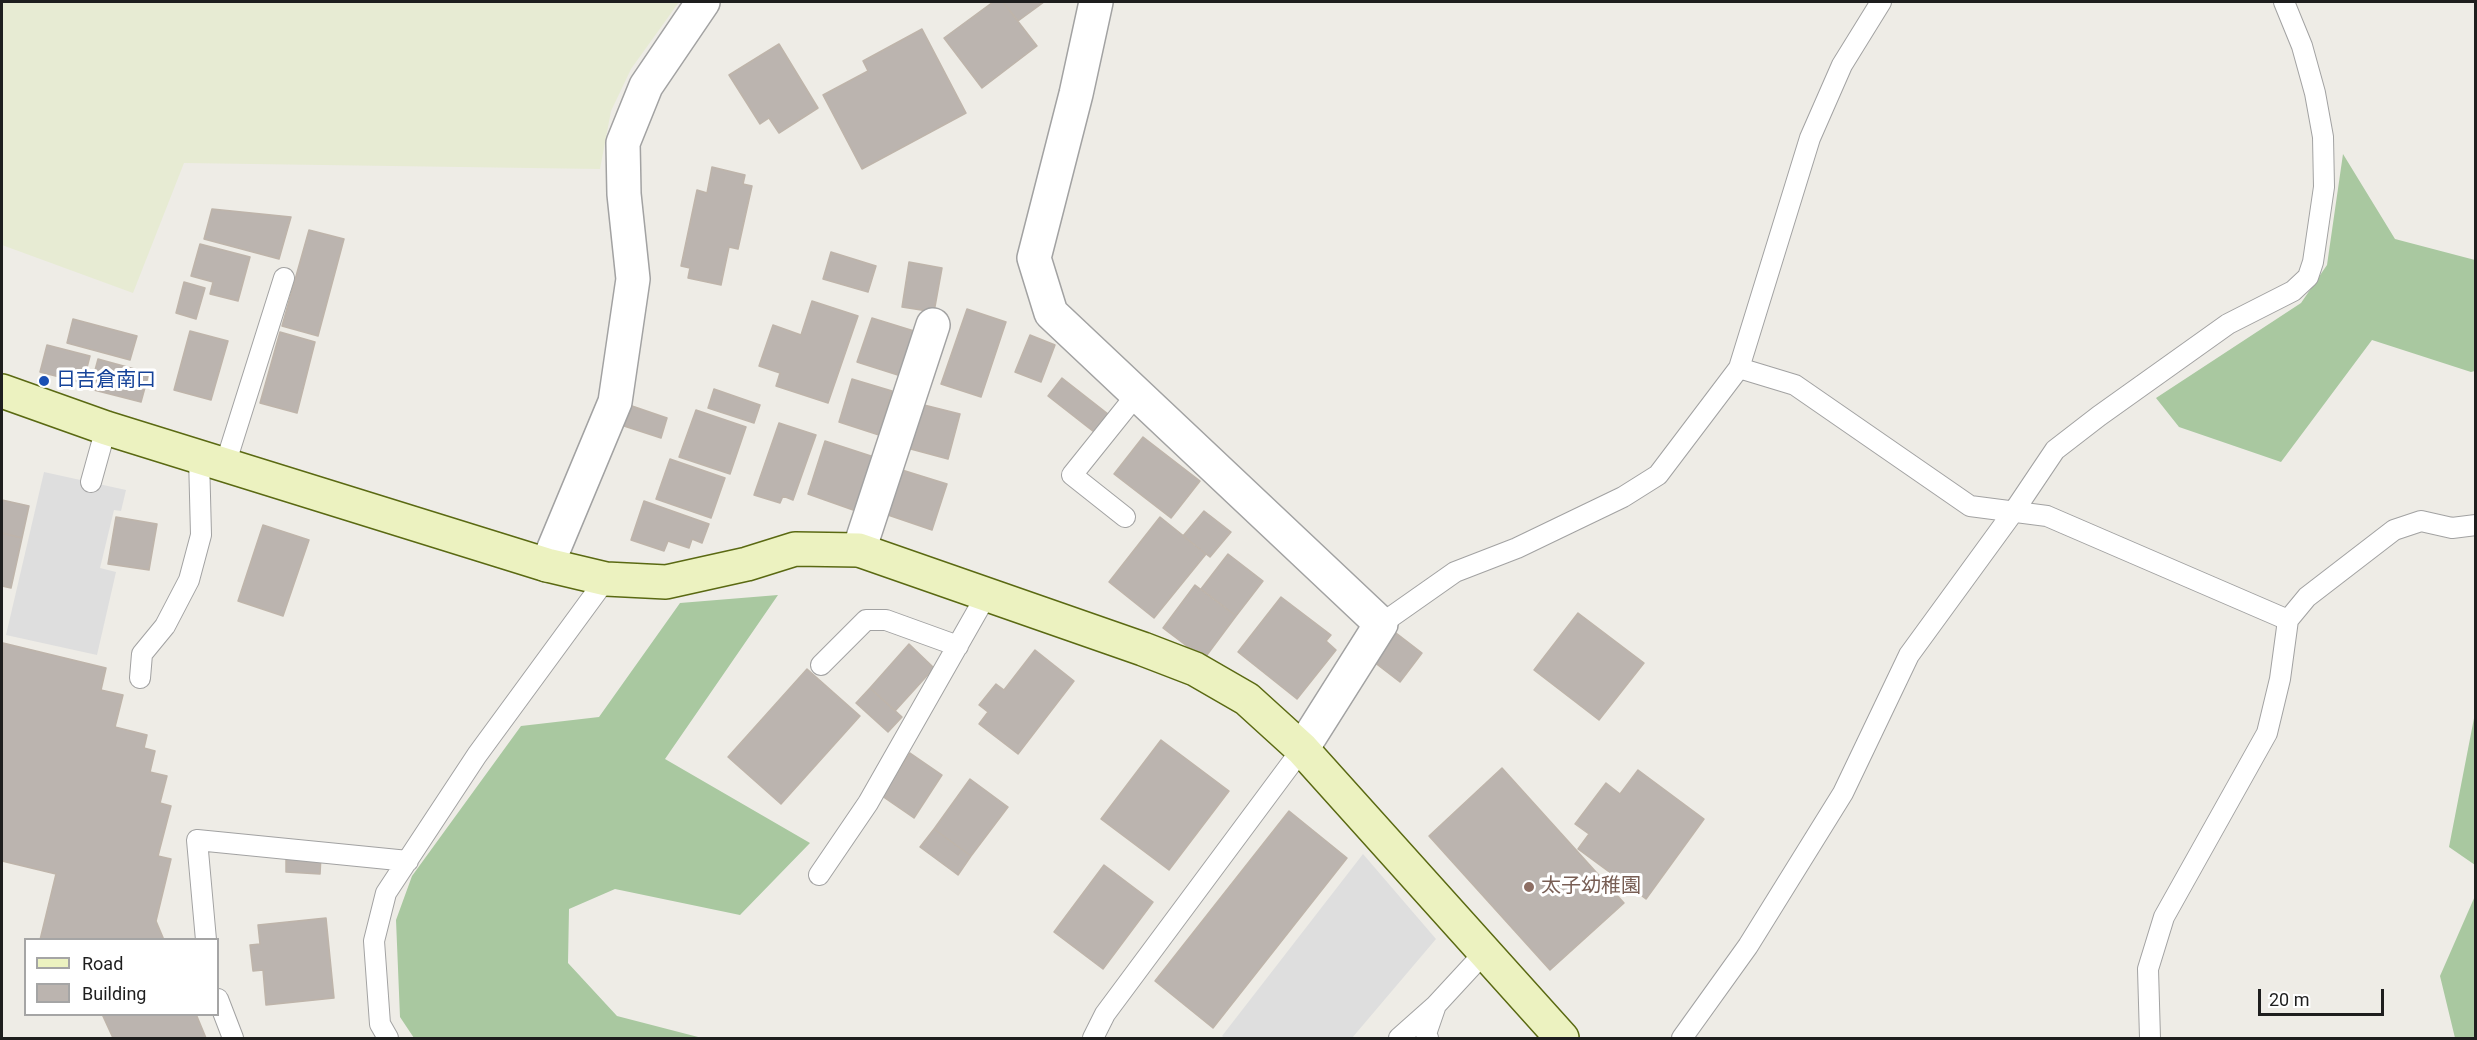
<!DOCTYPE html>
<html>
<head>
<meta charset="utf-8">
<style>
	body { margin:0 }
	#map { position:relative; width:2477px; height:1040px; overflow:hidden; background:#eeece6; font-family:Roboto,sans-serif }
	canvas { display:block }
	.frame { position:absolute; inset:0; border:3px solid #1e1e1e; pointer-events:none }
	.legend { position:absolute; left:24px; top:938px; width:195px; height:78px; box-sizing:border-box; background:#fff; border:2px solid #a5a5a5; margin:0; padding:8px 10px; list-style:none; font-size:18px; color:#1e1e1e }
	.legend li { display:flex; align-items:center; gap:12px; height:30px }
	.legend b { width:30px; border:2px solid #a5a5a5 }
	.scale { position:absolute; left:2258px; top:989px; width:126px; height:27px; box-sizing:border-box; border:3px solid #1e1e1e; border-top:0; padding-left:8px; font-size:18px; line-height:21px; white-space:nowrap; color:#1e1e1e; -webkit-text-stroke:4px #fff; paint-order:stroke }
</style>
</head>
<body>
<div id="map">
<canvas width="2477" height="1040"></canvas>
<div class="frame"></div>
<ul class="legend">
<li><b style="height:8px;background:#ecf2c0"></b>Road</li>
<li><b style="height:16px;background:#bbb4af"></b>Building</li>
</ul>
<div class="scale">20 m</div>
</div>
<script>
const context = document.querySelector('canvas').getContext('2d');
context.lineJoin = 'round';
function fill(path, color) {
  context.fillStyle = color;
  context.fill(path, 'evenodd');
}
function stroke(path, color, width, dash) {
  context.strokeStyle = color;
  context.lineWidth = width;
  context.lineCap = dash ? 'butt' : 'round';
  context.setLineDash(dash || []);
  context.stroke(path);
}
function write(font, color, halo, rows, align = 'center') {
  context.font = font + ' Roboto,"Noto Sans JP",sans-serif';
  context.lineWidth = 6;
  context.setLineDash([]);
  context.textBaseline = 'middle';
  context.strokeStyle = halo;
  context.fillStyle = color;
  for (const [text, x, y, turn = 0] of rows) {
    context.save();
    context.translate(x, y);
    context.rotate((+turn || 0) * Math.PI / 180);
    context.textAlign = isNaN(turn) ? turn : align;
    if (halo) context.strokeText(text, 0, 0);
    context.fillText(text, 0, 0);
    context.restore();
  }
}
const farmland = new Path2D(`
	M2 2H679L631 69 611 111 600 169 184 163 133 293 2 245Z`);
const forest = new Path2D(`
	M2343 154 2395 239 2475 260V371L2471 372 2372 340 2281 462 2179 427 2156 398 2301 303 2327 265Z
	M778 595 665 759 810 843 740 915 615 889 569 909 568 963 617 1016 702 1038H414L400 1017 396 920 412 876 521 726 599 717 680 603Z
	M2475 713V865L2449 847Z
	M2475 896V1038H2455L2440 976Z`);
const parking = new Path2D(`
	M44 472 126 490 121 511 114 510 100 568 116 572 97 655 6 635Z
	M1363 854 1436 939 1352 1038H1225L1222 1036Z`);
const building = new Path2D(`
	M993 2H1003L1037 46 982 88 944 38Z
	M1003 2H1044L1018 21Z
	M922 29 966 113 862 169 823 95 868 71 863 61Z
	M779 44 818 108 779 133 769 118 760 124 729 75Z
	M712 167 745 175 743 184 752 186 738 249 729 247 721 285 688 278 690 268 681 266 697 190 707 193Z
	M212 209 291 217 279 259 204 239Z
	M309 230 344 239 318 336 282 326Z
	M200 244 250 257 238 301 210 294 213 282 191 276Z
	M831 252 876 266 868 292 823 279Z
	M909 262 942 268 934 312 902 307Z
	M184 282 205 288 196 319 176 313Z
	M812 301 858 316 828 403 776 386 780 373 759 366 773 325 801 335Z
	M967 309 1006 322 981 397 941 384Z
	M872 318 914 331 901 376 857 362Z
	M73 319 137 336 130 360 67 343Z
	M190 331 228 341 211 400 174 390Z
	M280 332 315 342 297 413 260 403Z
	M1030 335 1055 345 1041 382 1015 372Z
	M47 345 90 356 83 383 40 372Z
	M98 359 149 373 141 402 90 389Z
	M1062 378 1108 414 1094 432 1048 396Z
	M852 379 892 391 879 435 839 422Z
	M714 389 760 405 754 423 708 408Z
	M920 404 960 414 948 459 907 448Z
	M632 406 667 418 661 438 624 426Z
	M696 410 746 427 730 474 679 457Z
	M779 423 816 435 793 500 783 496 780 503 754 495Z
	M1143 437 1200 481 1171 518 1114 474Z
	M825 441 874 457 856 511 808 494Z
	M670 459 725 478 711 518 656 499Z
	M902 470 947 484 932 530 888 515Z
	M2 500 29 506 22 538 2 533Z
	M644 501 709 524 702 543 692 539 689 548 668 541 664 551 631 540Z
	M1204 511 1231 532 1210 557 1183 536Z
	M116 517 157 524 149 570 108 564Z
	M1160 517 1206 554 1154 618 1109 582Z
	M263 525 309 540 283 616 238 601Z
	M2 533 22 538 11 588 2 586Z
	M1228 554 1263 581 1236 616 1201 589Z
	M1195 585 1236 616 1204 659 1163 628Z
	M1281 597 1331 635 1326 641 1336 650 1297 699 1238 652Z
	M1578 613 1644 663 1599 720 1534 670Z
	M1396 633 1422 653 1400 682 1374 662Z
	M3 643 106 668 101 690 123 695 115 727 147 735 144 748 155 751 150 772 167 776 160 803 171 806 158 856 171 859 156 921 164 940H40L56 874 2 861Z
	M909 644 934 668 895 711 870 688Z
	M1035 650 1074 681 1018 754 979 724 988 712 979 705 996 684 1004 690Z
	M807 669 860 716 781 804 728 757Z
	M870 688 902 717 888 732 856 703Z
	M1161 740 1229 791 1169 870 1101 819Z
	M910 753 942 775 914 818 882 796Z
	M1502 768 1624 903 1550 970 1429 836Z
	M1638 770 1704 819 1646 899 1578 849 1589 834 1575 824 1606 783 1620 794Z
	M970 779 1008 807 971 856 934 829Z
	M1289 811 1347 858 1213 1028 1155 981Z
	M934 829 971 856 958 875 920 847Z
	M286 854 321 856 320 874 286 872Z
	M1104 865 1153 902 1103 969 1054 932Z
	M326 918 334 998 266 1005 263 970 253 971 250 945 260 944 258 925Z
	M102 1014H196L206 1038H113Z`);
const lane = new Path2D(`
	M1739 368 1795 385 1970 506 2047 516 2288 620
	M225 465 284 278
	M91 482 106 428
	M1125 517 1072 475 1137 394
	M1381 624 1455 572 1517 548 1623 497 1658 475 1739 368 1810 138 1842 65 1881 2
	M821 665 866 620H886L958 646
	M140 678 142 654 165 626 189 580 201 535 199 457
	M819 875 868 803 987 594
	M206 940 197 840 408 861
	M218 999 233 1038
	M388 1038 380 1024 374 941 386 893 477 755 606 579
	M1093 1038 1105 1014 1302 749
	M1399 1038 1435 1006
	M1428 1038 1426 1034 1436 1005 1485 952
	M1682 1038 1748 946 1843 793 1909 655 2014 511 2055 450 2099 416 2228 324 2293 291 2308 277 2313 262 2324 187 2323 137 2315 93 2302 46 2284 2
	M2150 1038 2148 969 2164 917 2267 733 2280 679 2288 620 2307 597 2394 530 2421 521 2452 528 2476 525`);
const street = new Path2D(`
	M1096 2 1076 94 1034 258 1051 313 1381 624 1302 749
	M859 550 933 325
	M547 565 615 402 633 279 624 194 623 143 646 86 703 2`);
const secondary = new Path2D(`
	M2 391 106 428 547 565 606 579 666 582 747 564 795 549 859 550 1143 649 1195 669 1247 699 1302 749 1562 1038`);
const markers = [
	[44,381,6,"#1a4fb4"],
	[1529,887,6,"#8d6e63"]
];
const transitNames = [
	["日吉倉南口",56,381]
];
const educationNames = [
	["太子幼稚園",1541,887]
];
fill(farmland, '#e7ebd3');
fill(forest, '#a9c8a0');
fill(parking, '#dedede');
fill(building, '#bbb4af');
stroke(building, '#beb4aa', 1.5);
stroke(lane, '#a2a2a2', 22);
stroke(street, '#a2a2a2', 36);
stroke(secondary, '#5a6912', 36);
stroke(lane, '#fff', 20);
stroke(street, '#fff', 33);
stroke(secondary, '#ecf2c0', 33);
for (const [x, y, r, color] of markers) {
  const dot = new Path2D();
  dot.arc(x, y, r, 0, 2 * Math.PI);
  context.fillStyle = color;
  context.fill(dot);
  stroke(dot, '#fff', 2);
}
write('20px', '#164399', '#fff', transitNames, 'left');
write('20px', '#785e54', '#fff', educationNames, 'left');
</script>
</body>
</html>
